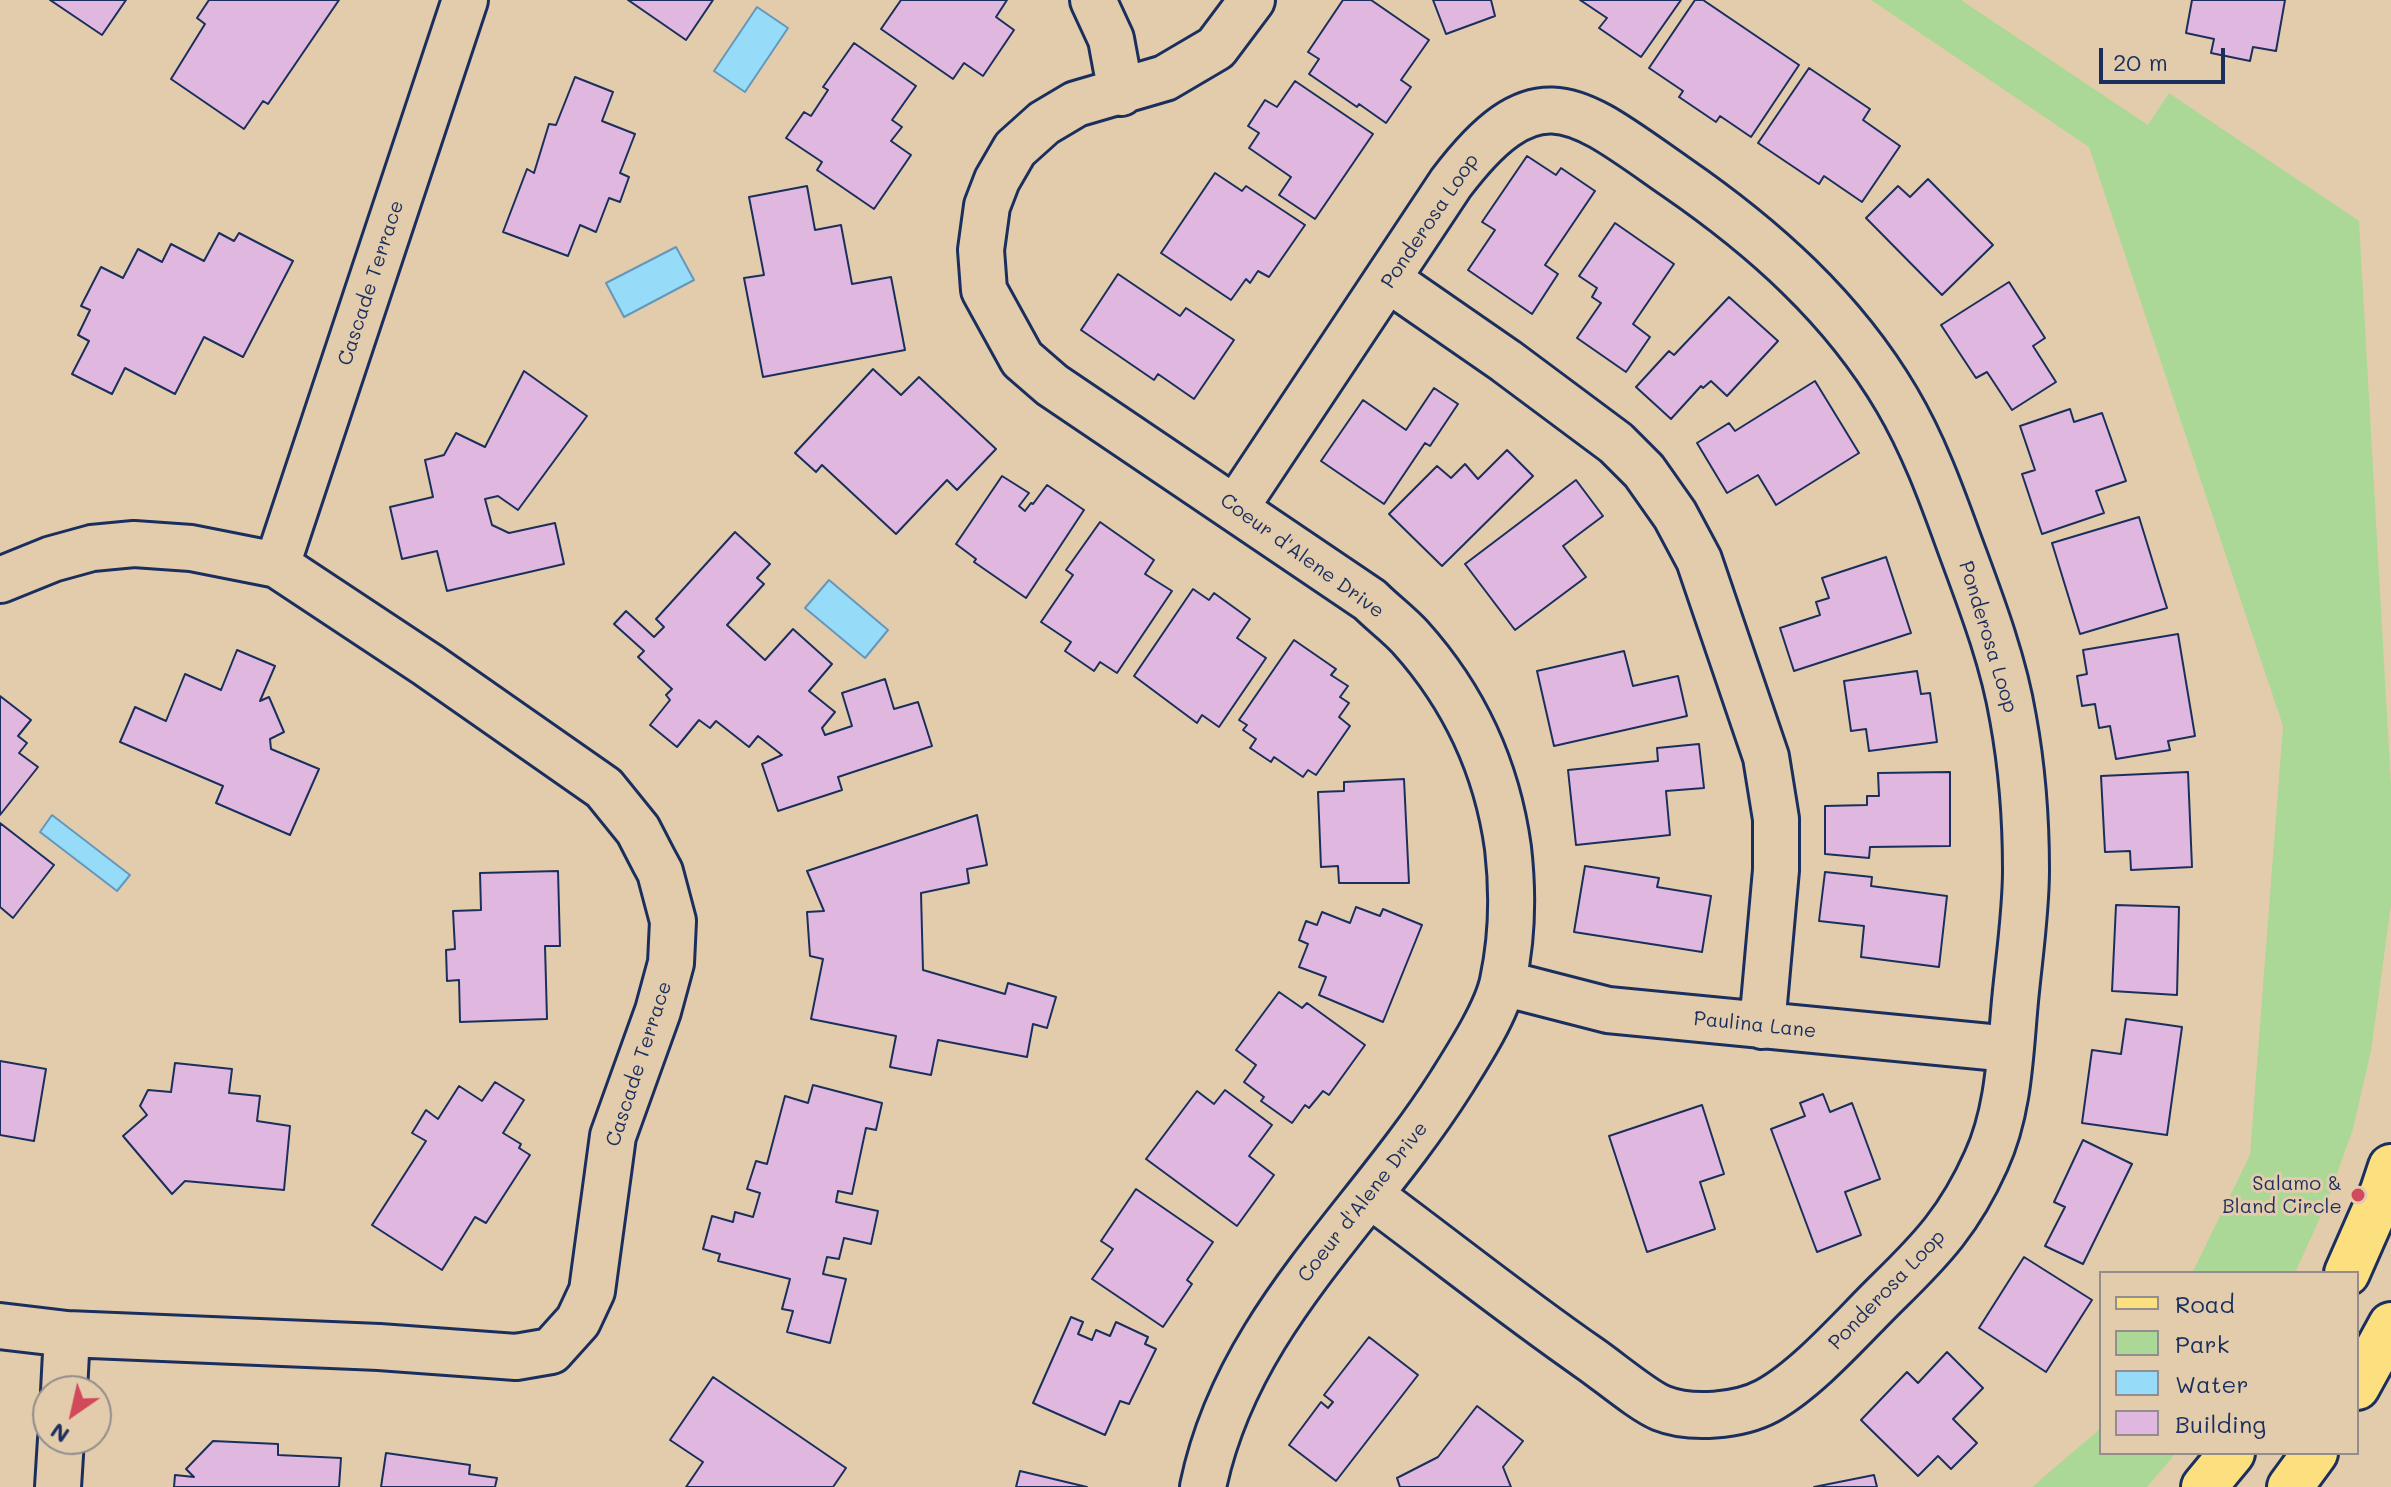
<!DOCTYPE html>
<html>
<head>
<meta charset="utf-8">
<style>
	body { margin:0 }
	#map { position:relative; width:2391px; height:1487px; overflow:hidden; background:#e3ccac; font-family:Mali,sans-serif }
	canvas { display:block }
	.legend { position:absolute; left:2099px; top:1271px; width:260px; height:184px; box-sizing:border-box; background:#e3ccac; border:2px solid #938d8d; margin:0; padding:10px 14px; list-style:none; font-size:24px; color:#1b2f5e }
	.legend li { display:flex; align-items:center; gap:16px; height:40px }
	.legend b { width:40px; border:2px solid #938d8d }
	.north { position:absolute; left:32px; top:1375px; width:80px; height:80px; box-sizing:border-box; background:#e3ccac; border:2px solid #938d8d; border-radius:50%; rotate:214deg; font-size:22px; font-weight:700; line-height:32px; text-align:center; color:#1b2f5e }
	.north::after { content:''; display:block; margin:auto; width:28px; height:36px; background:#d1495b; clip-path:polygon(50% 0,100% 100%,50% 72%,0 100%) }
	.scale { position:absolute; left:2099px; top:48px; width:126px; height:36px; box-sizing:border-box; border:4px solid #1b2f5e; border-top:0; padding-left:10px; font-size:24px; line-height:28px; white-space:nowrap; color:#1b2f5e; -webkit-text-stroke:6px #e3ccac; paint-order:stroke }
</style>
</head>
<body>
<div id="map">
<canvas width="2391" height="1487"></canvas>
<ul class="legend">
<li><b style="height:10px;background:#fce080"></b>Road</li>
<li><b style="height:22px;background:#acd897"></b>Park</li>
<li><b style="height:22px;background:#96dcf8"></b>Water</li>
<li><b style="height:22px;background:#e0b7de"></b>Building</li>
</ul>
<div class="north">N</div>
<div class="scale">20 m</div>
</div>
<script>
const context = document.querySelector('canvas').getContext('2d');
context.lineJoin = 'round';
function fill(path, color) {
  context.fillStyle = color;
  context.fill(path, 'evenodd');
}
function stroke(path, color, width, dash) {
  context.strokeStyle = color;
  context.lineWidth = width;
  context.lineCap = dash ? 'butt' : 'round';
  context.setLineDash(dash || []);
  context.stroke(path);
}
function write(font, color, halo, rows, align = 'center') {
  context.font = font + ' Mali,sans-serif';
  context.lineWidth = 6;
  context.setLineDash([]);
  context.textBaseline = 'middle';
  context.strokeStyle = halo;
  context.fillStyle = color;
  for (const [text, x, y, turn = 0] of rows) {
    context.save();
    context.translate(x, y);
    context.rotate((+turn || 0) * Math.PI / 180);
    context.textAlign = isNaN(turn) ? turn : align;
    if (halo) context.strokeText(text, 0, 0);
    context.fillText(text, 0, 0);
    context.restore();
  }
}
const green = new Path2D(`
	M1871 0H1961L2148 125 2169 93 2359 221 2391 786V905L2371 1051 2353 1129 2325 1207 2295 1273H2192L2250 1155 2283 726 2089 147Z
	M2101 1428V1453H2176L2147 1487H2032Z`);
const water = new Path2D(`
	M757 7 788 28 745 92 714 71Z
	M676 247 694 280 624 317 606 283Z
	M829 580 888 630 865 658 805 608Z
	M52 815 130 875 117 891 40 832Z`);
const building = new Path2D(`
	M50 0H126L102 35Z
	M209 0H339L268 104 263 101 244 129 171 79 205 24 197 18Z
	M628 0H713L686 40Z
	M901 0H1007L996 17 1014 30 983 76 964 63 953 79 881 29Z
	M1343 0H1371L1429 40 1401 80 1411 87 1386 123 1359 104 1357 107 1309 74 1319 59 1308 52Z
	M1433 0H1491L1495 16 1446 34Z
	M1580 0H1681L1641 57 1599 28 1607 18Z
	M1695 0H1703L1799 65 1751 137 1720 116 1716 122 1679 97 1683 91 1649 68Z
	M2192 0H2285L2276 51 2253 47 2250 61 2211 53 2214 39 2186 33Z
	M854 43 916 86 892 120 902 127 891 141 911 155 874 209 817 170 822 162 786 138 804 112 811 116 828 90 823 87Z
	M1809 68 1870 109 1863 120 1900 146 1862 202 1824 176 1819 184 1758 143Z
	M575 77 613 92 602 121 635 134 620 173 629 177 620 202 609 198 596 232 580 225 568 256 503 232 527 169 534 173 549 124 556 125Z
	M1295 81 1373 134 1315 219 1279 195 1291 177 1249 148 1259 133 1248 126 1265 100 1277 107Z
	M1527 156 1556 175 1561 168 1595 191 1545 265 1558 274 1532 314 1468 270 1495 230 1482 222Z
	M1215 173 1242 191 1246 186 1305 225 1269 277 1258 271 1250 283 1246 279 1231 300 1161 253Z
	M1928 179 1993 245 1942 295 1866 218 1898 186 1910 197Z
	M807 186 815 230 841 225 852 284 891 277 905 350 763 377 744 278 764 275 749 197Z
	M1615 223 1674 264 1633 324 1650 337 1626 372 1577 338 1601 303 1592 297 1597 288 1579 276Z
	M219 233 234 241 239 233 293 261 243 357 204 337 175 394 125 368 112 394 72 374 89 341 78 335 90 310 81 306 101 267 123 278 138 249 162 262 171 244 204 261Z
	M1118 274 1180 316 1186 308 1234 340 1194 399 1158 374 1154 380 1081 330Z
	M2009 282 2045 338 2033 346 2056 382 2012 410 1987 372 1976 378 1941 325Z
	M1729 297 1778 341 1727 396 1711 381 1703 388 1701 386 1671 419 1636 387 1669 351 1674 355Z
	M873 369 901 395 919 377 996 449 957 490 947 480 896 534 822 465 816 472 795 453Z
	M524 371 587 416 518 510 498 496 485 499 492 525 509 533 555 523 564 564 447 591 437 551 402 559 390 507 433 497 425 460 444 455 456 433 485 447Z
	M1815 381 1859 453 1776 505 1758 475 1727 493 1697 443 1729 423 1735 431Z
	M1434 388 1458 404 1430 446 1425 443 1384 504 1321 461 1363 400 1406 430Z
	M2070 409 2074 422 2102 413 2126 481 2096 491 2104 513 2042 534 2022 474 2035 470 2020 426Z
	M1507 450 1533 476 1442 566 1389 514 1437 466 1451 478 1465 464 1478 479Z
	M1002 476 1029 493 1019 506 1025 511 1031 503 1033 504 1047 485 1084 510 1026 598 974 562 976 559 956 544Z
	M1576 480 1603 516 1563 546 1586 577 1515 630 1465 564Z
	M2139 517 2167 608 2080 634 2052 543Z
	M1100 522 1154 560 1145 574 1172 591 1117 673 1100 662 1094 671 1065 651 1071 642 1041 622 1073 575 1066 570Z
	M735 532 770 564 757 578 764 584 727 625 765 660 793 629 832 664 809 691 835 712 822 728 825 735 852 726 842 693 885 679 894 709 918 702 932 746 838 777 842 790 778 811 762 764 782 755 758 736 749 747 716 721 710 728 699 720 677 747 650 725 670 700 666 695 672 689 638 657 644 651 614 624 626 611 654 637 664 627 656 619Z
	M1886 557 1911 633 1794 671 1780 628 1820 615 1816 602 1829 598 1822 578Z
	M1193 589 1209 600 1214 593 1250 619 1237 638 1266 658 1219 727 1202 715 1197 723 1134 676Z
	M2178 634 2195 736 2168 741 2170 750 2116 759 2110 726 2099 728 2095 704 2082 706 2077 676 2087 674 2083 650Z
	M1294 640 1336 669 1331 675 1348 686 1340 697 1349 703 1339 717 1350 726 1316 775 1308 770 1303 777 1274 757 1271 762 1250 748 1256 739 1243 730 1247 725 1239 720Z
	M237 650 275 666 260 701 269 697 284 732 270 739 271 749 319 769 290 835 216 803 223 786 120 742 135 707 166 721 185 674 221 690Z
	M1624 651 1633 686 1678 676 1687 716 1554 746 1537 671Z
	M1917 671 1921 694 1930 693 1937 742 1869 751 1866 729 1851 731 1844 681Z
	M0 696 31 720 18 736 27 743 19 753 38 767 0 815Z
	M1699 744 1704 788 1666 791 1670 835 1576 845 1568 770 1658 761 1657 748Z
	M1950 772V846L1870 847 1869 858 1825 854V806L1867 805V796H1879L1878 773Z
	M2188 772 2192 867 2131 870 2130 851 2105 852 2101 776Z
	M1404 779 1409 883H1339L1338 866 1321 867 1318 792 1344 791V782Z
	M977 815 987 865 967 869 969 883 921 893 923 970 1005 994 1008 983 1056 997 1047 1028 1033 1024 1027 1057 938 1040 931 1075 890 1067 896 1036 811 1019 823 959 810 956 807 912 824 911 807 871Z
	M0 823 54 865 13 918 0 907Z
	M1585 866 1659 878 1657 887 1711 896 1702 952 1574 932Z
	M558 871 560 946H545L547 1019 460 1022 459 980 447 981 446 950 455 949 453 911 481 910 480 873Z
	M1825 872 1872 877 1871 886 1947 896 1939 967 1861 957 1864 926 1819 921Z
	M2116 905 2179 907 2177 995 2112 991Z
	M1356 907 1380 916 1383 909 1422 925 1383 1022 1319 995 1326 977 1299 967 1308 944 1299 940 1306 921 1317 925 1322 912 1350 923Z
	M1279 992 1302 1008 1307 1003 1365 1045 1329 1095 1323 1091 1309 1108 1305 1105 1292 1123 1261 1101 1264 1097 1244 1082 1256 1065 1236 1050Z
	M2126 1019 2182 1027 2167 1135 2082 1123 2092 1050 2121 1054Z
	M0 1061 46 1069 34 1141 0 1135Z
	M175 1063 232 1069 229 1093 260 1096 257 1121 290 1126 284 1190 185 1181 172 1194 123 1136 147 1115 140 1106 148 1090 171 1092Z
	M495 1082 524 1100 503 1133 521 1144 519 1148 530 1155 486 1223 475 1217 442 1270 372 1225 426 1141 412 1133 426 1110 438 1119 459 1086 482 1101Z
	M813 1085 882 1103 876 1130 866 1128 852 1194 838 1191 836 1202 878 1211 871 1244 844 1238 839 1259 827 1257 823 1274 846 1279 830 1343 787 1332 793 1311 782 1309 790 1279 718 1261 720 1254 703 1249 712 1216 733 1222 735 1212 753 1217 760 1193 747 1189 756 1161 767 1164 785 1096 808 1103Z
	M1225 1090 1272 1125 1249 1156 1274 1175 1237 1226 1146 1159 1197 1091 1214 1104Z
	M1823 1094 1830 1112 1852 1103 1880 1179 1845 1192 1861 1235 1817 1252 1771 1129 1805 1116 1800 1103Z
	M1702 1105 1724 1174 1700 1182 1715 1229 1647 1252 1609 1136Z
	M2083 1140 2132 1164 2083 1264 2045 1246 2065 1207 2054 1202Z
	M1136 1189 1213 1242 1187 1280 1192 1284 1163 1327 1092 1279 1113 1249 1101 1241Z
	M2024 1257 2092 1300 2046 1372 1979 1328Z
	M1071 1317 1083 1322 1078 1334 1092 1340 1096 1330 1110 1336 1116 1322 1148 1337 1145 1344 1156 1349 1129 1404 1120 1401 1105 1435 1033 1403Z
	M1369 1337 1418 1375 1336 1481 1289 1445 1321 1402 1328 1408 1333 1402 1324 1395Z
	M1947 1352 1983 1388 1953 1419 1977 1443 1951 1469 1938 1456 1918 1476 1861 1420 1907 1372 1918 1383Z
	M713 1377 846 1468 833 1487H686L703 1462 670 1440Z
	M1477 1406 1523 1441 1503 1467 1511 1487H1400L1397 1478 1438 1457Z
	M213 1441 278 1444V1455L341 1458 339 1487H174L175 1475 194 1477 186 1469Z
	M386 1453 470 1465 469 1474 497 1478 495 1487H381Z
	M1020 1471 1087 1487H1016Z
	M1874 1475 1877 1487H1814Z`);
const minor = new Path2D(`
	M1093 0 1111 39 1121 93
	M1389 280 1506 361 1616 443 1644 471 1675 515 1699 560 1766 757 1776 819V870L1762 1026
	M1236 507 1451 183C1538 68 1577 108 1676 177 1763 237 1843 308 1897 400 1923 444 1941 493 1958 540 1979 597 2003 658 2013 718 2022 767 2026 820 2026 870 2026 913 2019 958 2015 1001 2010 1055 2009 1111 1986 1161 1960 1219 1933 1248 1889 1291 1854 1325 1809 1378 1767 1401 1739 1416 1691 1420 1661 1408 1642 1400 1608 1371 1589 1358 1514 1306 1443 1249 1370 1195
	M277 565 465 0
	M0 580 52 559 92 548 134 544 191 548 277 565 428 665 604 788 638 830 654 861 660 872 673 921 671 963 658 1011 613 1136 592 1291 578 1321 551 1351 516 1357 379 1347 67 1334 0 1326
	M1503 983 1608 1010 2010 1049
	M64 1391 67 1334
	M58 1487 61 1439
	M1203 1487C1237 1322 1365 1219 1451 1083 1468 1056 1497 1011 1503 981 1512 939 1513 891 1508 848 1497 768 1464 697 1410 637 1398 624 1383 613 1370 600L1052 385 1022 359 984 290 981 250 987 206 997 180 1015 149 1044 123 1076 104 1165 78 1216 48 1252 0`);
const major = new Path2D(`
	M2347 1273 2383 1191 2391 1167
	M2357 1387 2391 1325
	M2204 1487 2232 1453
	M2290 1487 2315 1453`);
const markers = [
	[2358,1195,8,"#d1495b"]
];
const streetNames = [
	["Ponderosa Loop",1430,221,-56],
	["Cascade Terrace",371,283,-72],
	["Coeur d'Alene Drive",1302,556,36],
	["Ponderosa Loop",1988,637,73],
	["Paulina Lane",1755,1025,6],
	["Cascade Terrace",639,1064,-72],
	["Coeur d'Alene Drive",1363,1202,-52],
	["Ponderosa Loop",1887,1290,-46]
];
const poiNames = [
	["Salamo &",2342,1184],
	["Bland Circle",2342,1207]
];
fill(green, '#acd897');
fill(water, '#96dcf8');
stroke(water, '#6597ba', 2);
fill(building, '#e0b7de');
stroke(building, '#1b2f5e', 2);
stroke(minor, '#1b2f5e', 50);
stroke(major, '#1b2f5e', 50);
stroke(minor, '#e3ccac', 44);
stroke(major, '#fce080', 44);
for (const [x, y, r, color] of markers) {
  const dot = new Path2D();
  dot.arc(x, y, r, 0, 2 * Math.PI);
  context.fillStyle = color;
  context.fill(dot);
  stroke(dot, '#e3ccac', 3);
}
write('20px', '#1b2f5e', '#e3ccac', streetNames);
write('20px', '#1b2f5e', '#e3ccac', poiNames, 'right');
</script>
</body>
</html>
